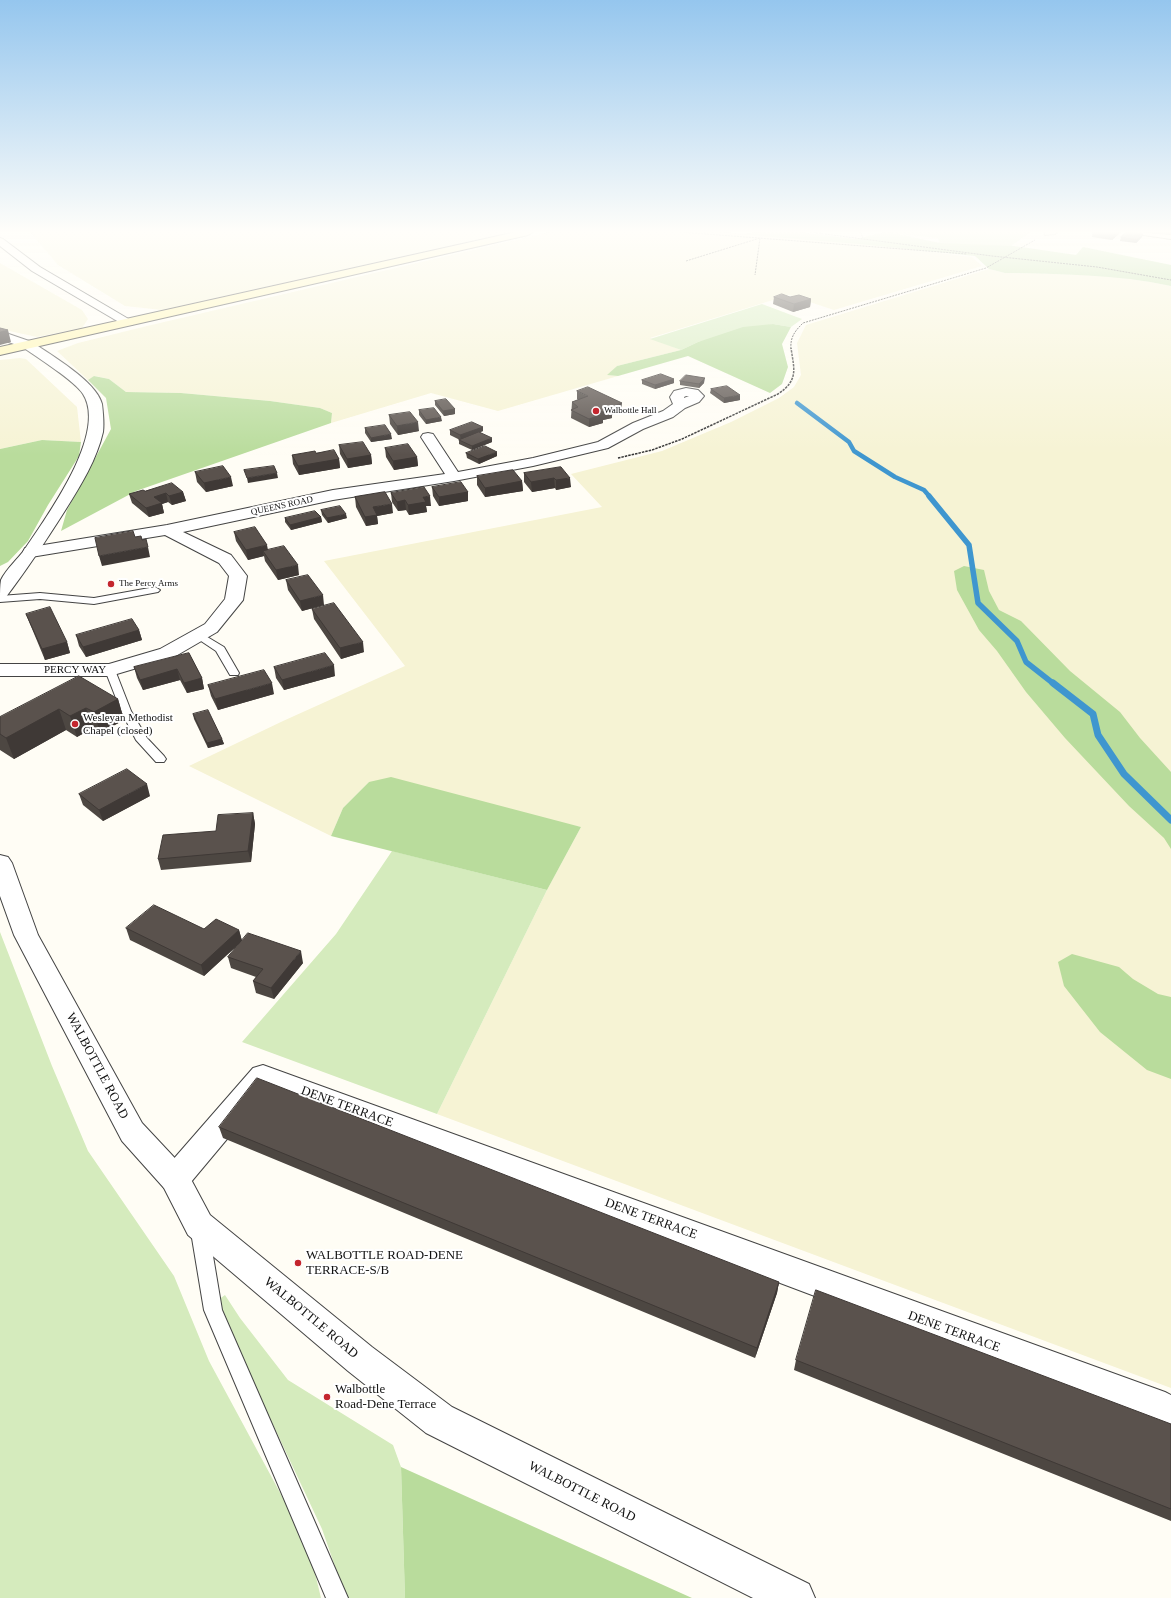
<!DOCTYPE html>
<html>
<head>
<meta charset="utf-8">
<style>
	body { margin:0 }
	canvas { display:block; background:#fffdf5 }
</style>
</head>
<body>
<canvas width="1171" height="1598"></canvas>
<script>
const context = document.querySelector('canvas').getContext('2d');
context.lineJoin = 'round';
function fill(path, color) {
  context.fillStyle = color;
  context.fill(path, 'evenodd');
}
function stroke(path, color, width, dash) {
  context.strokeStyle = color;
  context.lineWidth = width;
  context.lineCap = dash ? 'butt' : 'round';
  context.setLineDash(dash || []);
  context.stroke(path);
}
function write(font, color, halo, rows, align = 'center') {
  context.font = font + ' "Times New Roman",serif';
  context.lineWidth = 4;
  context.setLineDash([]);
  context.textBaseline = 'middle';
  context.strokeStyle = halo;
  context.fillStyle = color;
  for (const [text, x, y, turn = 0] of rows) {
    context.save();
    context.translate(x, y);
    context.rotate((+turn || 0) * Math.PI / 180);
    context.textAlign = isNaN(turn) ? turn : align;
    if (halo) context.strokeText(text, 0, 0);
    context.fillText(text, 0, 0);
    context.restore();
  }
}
const farmland = new Path2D(`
	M30 232H513L162 310 125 306 58 265Z
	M550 232H719L860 243 972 257 982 266 834 310 789 295 650 338 681 350 617 366 608 375 618 376 498 411 431 393 331 423 332 413 320 408 270 401 181 393 126 392 109 379 95 376 88 380 57 351 78 343 147 326Z
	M0 263 82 310 88 319 82 328 37 337 0 329Z
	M989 269 1005 273 1100 275 1151 282 1171 286V1388L437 1114 547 890 581 827 369 782 343 808 331 836 189 766 283 721 405 666 324 561 602 507 571 474 662 451 731 422 779 398 794 387 801 375 797 343 806 325Z
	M20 358 26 359 77 407 81 442 42 440 0 449V360Z`);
const green = new Path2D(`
	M891 232H1030L1006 250 940 244 938 238 898 234Z
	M762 304 802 319 791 327 773 324 698 342 681 350 650 339Z
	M392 851 547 890 437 1114 242 1042 336 934Z
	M0 932 52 1066 88 1151 174 1276 209 1361 284 1500 315 1573 321 1598H0Z
	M225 1295 240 1318 288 1380 393 1445 401 1467 405 1598H346L322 1529 253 1382 218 1300Z`);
const forest = new Path2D(`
	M766 232H798L855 239 887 232 940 243 1014 246 1076 255 1083 247 1171 265V286C1116 274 1060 274 1005 273L989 269 975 256 859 244 737 234Z
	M773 324 791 327 782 344 788 367 782 384 770 393 688 356 618 376 607 375 617 366 681 350 698 342 743 327Z
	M94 376 109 379 126 392 181 393 270 401 320 408 332 413 331 423 136 491 61 531 67 510 111 429 106 398 88 380Z
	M42 440 81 442 79 456 48 505 28 541 8 562 0 566V449Z
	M964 566 984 570 989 591 999 610 1021 621 1070 671 1120 712 1140 738 1171 772V849L1164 838 1129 806 1065 738 1026 692 997 651 979 630 957 590 954 571Z
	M391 777 581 827 547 890 331 836 343 808 369 782Z
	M1072 954 1119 967 1133 979 1158 994 1171 997V1079L1147 1070 1100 1032 1064 986 1058 962Z
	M401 1467 692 1598H405Z`);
const streamFar2 = new Path2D(`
	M797 403 849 442 854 451 895 477 924 490 930 497`);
const streamFar1 = new Path2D(`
	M929 496 969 545 978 603 1017 641 1026 662 1054 684`);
const stream = new Path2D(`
	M1053 683 1093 714 1098 735 1124 774 1171 820`);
const pathFar1 = new Path2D(`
	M680 232 967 254
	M810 232 992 256 1097 267 1171 280
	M860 232 863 238
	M686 261 760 238 755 275
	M791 349C790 337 795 331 803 323L986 268 1035 240`);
const path = new Path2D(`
	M618 458 652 450 682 439 778 394C799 380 794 369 791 348`);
const service = new Path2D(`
	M1135 232 1171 235V239L1137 234Z
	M155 587 160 590 158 592 94 604 40 599 0 602V596L40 593 94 598Z
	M199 632 224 647 239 673 238 675H230L216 651 195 637 194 635Z
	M110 667 115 670 131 711 147 738 164 756 166 759 164 762H156L136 740 121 711 105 670Z
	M200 1224 206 1226 209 1232 222 1310 348 1598H326L204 1310 191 1232 194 1226Z`);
const minor = new Path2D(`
	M1044 232H1057L1055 234 1045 235Z
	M0 331 32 342 34 345 32 348 28 349 0 339Z
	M686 388 698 390 704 396 699 402 685 408 673 417 643 429 608 448 533 466 454 481 333 500 183 532 231 555 247 576 243 600 217 632 174 657 110 676H0V664H109L160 649 205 624 225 599 229 576 219 563 165 535 31 557 25 556 23 552 25 548 167 525 333 490 445 474 421 437 423 434 428 433 433 434 458 472 533 458 598 442 633 423 663 411 673 404 670 397 674 391ZM686 396H689L684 398V397Z
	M263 1065 1165 1392 1171 1395V1425L1165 1428 268 1090 186 1188 175 1192 164 1188 160 1179 164 1170 253 1068Z`);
const tertiary = new Path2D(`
	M0 238 3 239 40 267 132 321 134 323 132 325H124L32 271 0 246Z
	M28 341 32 342C52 356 96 381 102 404 103 412 104 425 103 432 97 459 81 485 66 509 47 539 28 568 6 597L0 598C0 593 0 585 1 580 6 569 18 559 25 549 47 516 108 433 83 394 75 381 38 358 24 348L22 345 24 342Z
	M0 855 8 857 12 863 38 935 142 1123 186 1170 210 1215 372 1347 452 1407 809 1584 815 1598H753L426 1433 348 1371 188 1235 164 1188 122 1141 14 935 0 896Z`);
const secondary = new Path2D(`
	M516 232H533L528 235 0 355V347Z`);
const wall = new Path2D(`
	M1093 232H1121L1112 240 1092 237Z
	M1150 232H1171V235L1167 234Z
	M1143 234 1142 237 1136 243 1120 241 1121 237Z
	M774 297 811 299 810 307 793 312 773 304Z
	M674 379V383L655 389 642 384V380Z
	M680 381 704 383 699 388 680 385Z
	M711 389 740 400 724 403 710 393Z
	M577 391 621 412 612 415V418L603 420V423L589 427 571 418 572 402 578 400 577 399Z
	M435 401 455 409V414L444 416 435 405Z
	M419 410 442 421 426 424 419 415Z
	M389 415 419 431 398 435 390 424Z
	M483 427V431L480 432 492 442 472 450 459 444V440H460L450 435V430Z
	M365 428 392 439 371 442 365 433Z
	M339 445 371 455 372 464 348 468 340 454Z
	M385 448 417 457 418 466 394 470 386 457Z
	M316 453 339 459 340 468 299 475 293 464 292 455Z
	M466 453 497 456 479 464 467 458Z
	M561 467 571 487 556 490 555 488 532 492 524 482V473Z
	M195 472 233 486 206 492 197 482Z
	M477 476 522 481 523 491 485 497 477 485Z
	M432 487 468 492V501L439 506 433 496Z
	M145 491 183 492 186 501 172 505 168 502 162 504 164 513 149 517 132 503 129 494Z
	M391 493 431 506H426L427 512 409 515 406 510 398 511 392 502Z
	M355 497 393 513 377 516 378 524 366 526 356 507Z
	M321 510 347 518 328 523 322 515Z
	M321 517 322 522 291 530 285 522V518Z
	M234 532 268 550 299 575 278 580 265 561 264 556 248 560 236 541Z
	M286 580 324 605 302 611 288 590Z
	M312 609 364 652 341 659 314 619Z
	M26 614 67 642 70 653 45 660 30 624Z
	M139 630 142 640 86 657 79 646 76 635Z
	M189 653 202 678 204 689 187 693 180 680 143 690 137 678 134 667Z
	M274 667 335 676 284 690 276 678Z
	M208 685 274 694 218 710 211 696Z
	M118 699 124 720 100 733 93 728 77 737 66 730 14 759 0 750V717Z
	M193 714 222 739 224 744 208 748 194 719Z
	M79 794 150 796 103 821 83 805Z
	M253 813 255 824 251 862 161 870 158 859Z
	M126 928 239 930 242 941 303 963 274 999 256 993 253 981 256 977 231 968 228 957 239 944 204 976 130 940Z
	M219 1127 779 1282 777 1293 755 1358 223 1138Z
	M796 1360 1171 1424V1521L794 1370Z`);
const shadedWall = new Path2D(`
	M1116 232H1121L1112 240 1114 233Z
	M1143 234 1142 237 1136 243 1137 240Z
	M811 299 810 307 793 312 794 304Z
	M8 330 11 342 0 345V332Z
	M705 378 704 383 699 388V384Z
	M674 379V383L655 389V385Z
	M740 395V400L724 403V398Z
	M622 403 621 412 612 415V418L603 420V423L589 427V419L597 412Z
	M455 409V414L444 416 443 411Z
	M441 417 442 421 426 424V420Z
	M418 422 419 431 398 435 397 426Z
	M483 427V431L461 440 460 435Z
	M391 434 392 439 371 442V438Z
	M492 438V442L472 450V446Z
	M497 452V456L479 464 478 459Z
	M371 455 372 464 348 468 347 459Z
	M417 457 418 466 394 470 393 461Z
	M339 459 340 468 299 475 298 466Z
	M277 473 278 478 248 483 247 478Z
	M231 477 233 486 206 492 204 483Z
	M554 478 555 488 532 492 531 482Z
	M570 478 571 487 556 490V480Z
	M522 481 523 491 485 497V488Z
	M183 492 186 501 172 505 169 496Z
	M468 492V501L439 506V497Z
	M166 493 168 502 162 504 164 513 149 517 146 508 154 497Z
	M430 496 431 506H426L427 512 409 515 408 505 423 497Z
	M405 500 406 510 398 511 397 502Z
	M392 504 393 513 377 516 378 524 366 526 365 517 373 507Z
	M346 514 347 518 328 523 327 518Z
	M321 517 322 522 291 530 290 525Z
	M267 545 269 555 263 551 264 556 248 560 246 550Z
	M148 547 150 557 102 566 99 556Z
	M298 565 299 575 278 580 276 570Z
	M323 595 324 605 302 611 300 601Z
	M139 630 142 640 86 657 83 647Z
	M67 642 70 653 45 660 42 649Z
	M363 642 364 652 341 659 340 648Z
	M334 665 335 676 284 690 282 680Z
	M177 669 180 680 143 690 140 680Z
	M202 678 204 689 187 693 184 683Z
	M272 683 274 694 218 710 215 699Z
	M118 699 124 720 100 733 94 712Z
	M86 708 93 728 77 737 70 716Z
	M59 709 66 730 14 759 6 738Z
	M222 739 224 744 208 748 207 743Z
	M147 784 150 796 103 821 99 810Z
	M253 813 255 824 251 862 248 851Z
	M239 930 242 941 204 976 201 965Z
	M301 951 303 963 274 999 271 988Z
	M779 1282 777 1293 755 1358 757 1348Z`);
const building = new Path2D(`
	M1102 232H1116L1114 233Z
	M1127 232 1143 234 1137 240 1121 237Z
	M782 294 790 297 799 295 811 299 794 304 774 297Z
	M0 328 8 330 0 332Z
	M661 374 674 379 655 385 642 380Z
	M686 375 705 378 699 384 680 381Z
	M727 386 740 395 724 398 711 389Z
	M588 387 622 403 608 408 612 410 597 412 603 414 589 419 571 410 578 407 572 402 588 396 577 391Z
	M446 399 455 409 443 411 435 401Z
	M434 408 441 417 426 420 419 410Z
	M410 412 418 422 397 426 389 415Z
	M472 422 483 427 460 435 450 430Z
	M385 425 391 434 371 438 365 428Z
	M479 432 492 438 472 446 459 440Z
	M363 442 371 455 347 459 339 445Z
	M408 444 417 457 393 461 385 448Z
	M485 446 497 452 478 459 466 453Z
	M334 450 339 459 298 466 292 455 315 451 316 453Z
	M223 466 231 477 204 483 195 472Z
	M274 466 277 473 247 478 244 470Z
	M561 467 570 478 556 480 554 478 531 482 524 473Z
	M513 470 522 481 485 488 477 476Z
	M461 482 468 492 439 497 432 487Z
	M172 483 183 492 169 496 166 493 154 497 162 503 146 508 129 494 143 490 145 491Z
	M424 487 430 496 423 497 426 502 408 505 405 500 397 502 391 493Z
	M385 492 392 504 373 507 377 515 365 517 355 497Z
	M340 506 346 514 327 518 321 510Z
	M315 511 321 517 290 525 285 518Z
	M255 527 267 545 246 550 234 532Z
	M133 531 135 537 141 536 142 540 146 539 148 547 99 556 95 538Z
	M284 546 298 565 276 570 263 551Z
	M308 575 323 595 300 601 286 580Z
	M334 603 363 642 340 648 312 609Z
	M50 607 67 642 42 649 26 614Z
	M132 619 139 630 83 647 76 635Z
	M189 653 202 678 184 683 177 669 140 680 134 667Z
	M325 653 334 665 282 680 274 667Z
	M264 670 272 683 215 699 208 685Z
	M79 676 118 699 94 712 86 708 70 716 59 709 6 738 0 734V717Z
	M208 710 222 739 207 743 193 714Z
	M127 769 147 784 99 810 79 794Z
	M253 813 248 851 158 859 163 835 216 831 218 815Z
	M154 905 204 929 216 919 239 930 201 965 126 928Z
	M248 933 301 951 271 988 253 981 263 969 228 957Z
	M257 1078 779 1282 757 1348 219 1127Z
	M816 1290 1171 1424V1509L796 1360Z`);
const markers = [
	[596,411,4,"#c4262e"],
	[111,584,4,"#c4262e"],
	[75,724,4,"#c4262e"],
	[298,1263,4,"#c4262e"],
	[327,1397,4,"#c4262e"]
];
const farPoinames = [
	["Walbottle Hall",604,411],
	["The Percy Arms",119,584]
];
const farStreetnames = [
	["QUEENS ROAD",282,506,-12]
];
const streetNames = [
	["PERCY WAY",75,670]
];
const poiNames = [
	["Wesleyan Methodist",83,718],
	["Chapel (closed)",83,731]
];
const nearStreetnames = [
	["WALBOTTLE ROAD",97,1066,62],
	["DENE TERRACE",347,1107,20],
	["DENE TERRACE",651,1219,20],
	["WALBOTTLE ROAD",311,1318,40],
	["DENE TERRACE",954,1332,20],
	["WALBOTTLE ROAD",582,1492,27]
];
const nearPoinames = [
	["WALBOTTLE ROAD-DENE",306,1256],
	["TERRACE-S/B",306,1271],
	["Walbottle",335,1390],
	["Road-Dene Terrace",335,1405]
];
fill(farmland, '#f6f3d4');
fill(green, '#d5ebbd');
fill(forest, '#b9dc9c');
stroke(streamFar2, '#3f96cf', 4.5);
stroke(streamFar1, '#3f96cf', 5.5);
stroke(stream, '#3f96cf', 7);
stroke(service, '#444', 2);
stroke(minor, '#444', 2);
stroke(tertiary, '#444', 2);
stroke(secondary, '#333', 2);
stroke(pathFar1, '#333', 1, [2, 1]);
stroke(path, '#333', 1.5, [2.5, 1]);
fill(service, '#fff');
fill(minor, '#fff');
fill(tertiary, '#fff');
fill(secondary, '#fff6b0');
fill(wall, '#4d4742');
fill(shadedWall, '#3f3936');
fill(building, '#5a524d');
stroke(building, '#3f3936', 1);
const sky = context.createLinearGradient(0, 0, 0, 455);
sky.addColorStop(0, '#95c6ee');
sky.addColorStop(0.51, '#fffefa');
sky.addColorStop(1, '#fffefa00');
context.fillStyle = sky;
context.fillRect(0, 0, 1171, 455);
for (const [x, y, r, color] of markers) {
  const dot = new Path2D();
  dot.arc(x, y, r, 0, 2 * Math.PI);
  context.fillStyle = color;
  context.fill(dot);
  stroke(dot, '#fff', 1.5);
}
write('9px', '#111', '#fff', farPoinames, 'left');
write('9px', '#111', '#fff', farStreetnames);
write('11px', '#111', '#fff', streetNames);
write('11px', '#111', '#fff', poiNames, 'left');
write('13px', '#111', '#fff', nearStreetnames);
write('13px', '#111', '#fff', nearPoinames, 'left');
</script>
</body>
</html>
